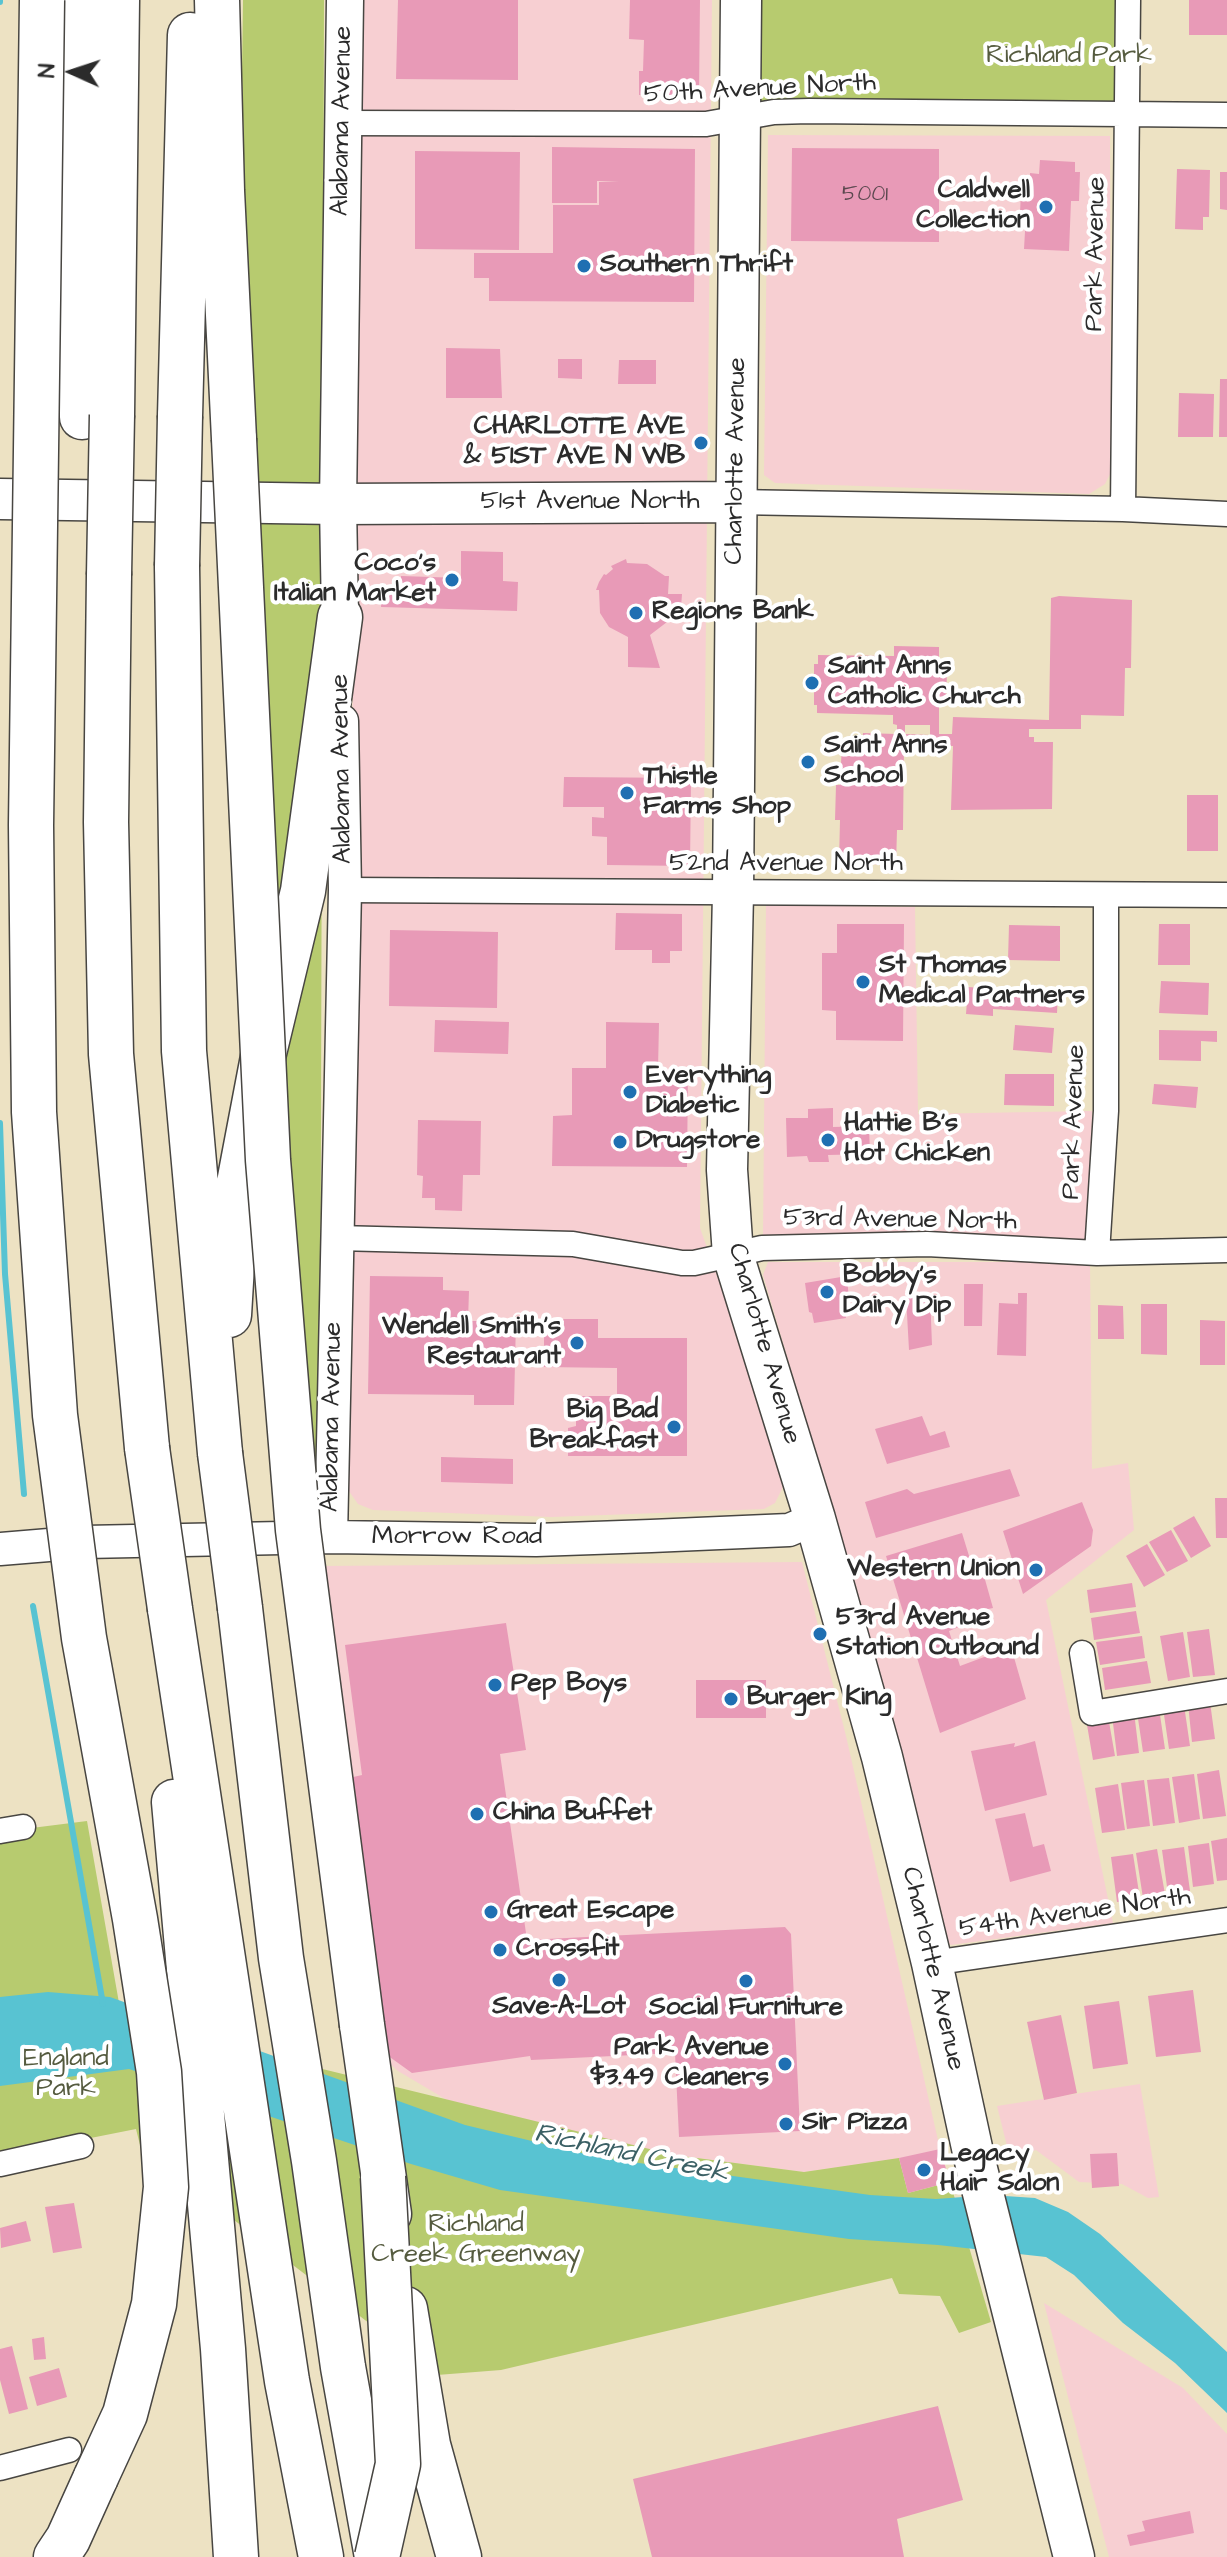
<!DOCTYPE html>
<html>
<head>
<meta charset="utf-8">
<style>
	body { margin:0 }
	#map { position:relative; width:1227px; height:2557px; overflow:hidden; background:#ede2c3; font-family:"Architects Daughter",sans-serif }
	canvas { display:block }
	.north { position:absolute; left:32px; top:32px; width:80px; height:80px; -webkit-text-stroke:6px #fff; paint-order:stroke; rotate:273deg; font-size:22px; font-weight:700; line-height:32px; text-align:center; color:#2b2b2b }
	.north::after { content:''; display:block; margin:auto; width:28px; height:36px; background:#2b2b2b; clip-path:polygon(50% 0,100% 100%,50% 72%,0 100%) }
</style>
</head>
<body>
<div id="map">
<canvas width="1227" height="2557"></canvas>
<div class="north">N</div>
</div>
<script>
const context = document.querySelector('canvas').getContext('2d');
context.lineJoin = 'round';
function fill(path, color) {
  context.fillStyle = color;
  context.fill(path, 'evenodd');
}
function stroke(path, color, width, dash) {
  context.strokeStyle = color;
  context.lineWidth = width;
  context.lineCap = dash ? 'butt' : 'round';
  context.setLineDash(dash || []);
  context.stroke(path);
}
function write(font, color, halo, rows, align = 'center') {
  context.font = font + ' "Architects Daughter",sans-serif';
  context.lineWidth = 8;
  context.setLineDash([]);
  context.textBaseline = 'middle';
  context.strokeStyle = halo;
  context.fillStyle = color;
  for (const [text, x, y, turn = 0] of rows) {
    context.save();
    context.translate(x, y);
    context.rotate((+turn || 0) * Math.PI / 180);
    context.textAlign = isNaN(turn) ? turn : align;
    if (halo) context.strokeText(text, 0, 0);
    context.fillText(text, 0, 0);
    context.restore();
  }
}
const built = new Path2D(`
	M362 0H712L700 1228 726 1301 783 1487 775 1503 764 1509 552 1517 373 1510 358 1504 346 1487 343 1417Z
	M768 135 1110 136 1111 472 1105 484 1089 494 775 483 764 475Z
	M766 905 915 907 918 1114 1092 1111 1090 1241 763 1236Z
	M768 1262H1090L1092 1469 1128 1463 1134 1530 1046 1600 1113 1923 951 1945 943 1938 855 1588 763 1275Z
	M802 1562 846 1736 940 2149 950 2182 908 2193 899 2159 804 2172 674 2155 452 2103 398 2071 386 2060 321 1566Z
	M1140 2084 1159 2197 1148 2198 1122 2184 1079 2182 1036 2150 1010 2158 997 2106Z
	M1044 2303 1183 2388 1227 2434V2557H1109Z`);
const green = new Path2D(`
	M243 0H324L320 1490 275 1515 242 73Z
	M741 0H1128L1127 114 740 117Z
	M87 1821 122 2020 674 2155 804 2172 899 2158 908 2193 950 2182 991 2322 959 2333 940 2296 899 2294 892 2278 501 2370 437 2375 141 2149 136 2129 0 2156V1832Z`);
const water = new Path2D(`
	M48 1992 110 1997 465 2125 603 2158 870 2195 936 2199 990 2195 1035 2198 1068 2212 1100 2234 1227 2352V2413L1175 2363 1123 2323 1074 2275 1046 2257 938 2245 849 2239 500 2190 411 2164 129 2069 0 2086V1997Z`);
const stream = new Path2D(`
	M0 2V0
	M0 1123 5 1274 24 1494
	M33 1606 103 2004`);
const building = new Path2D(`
	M398 0H518V80L396 79Z
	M630 0H700L699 96 639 95V71H643L644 40 629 39Z
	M1189 0H1227V35H1189Z
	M552 147 695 149 694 302 489 301V278H474V253H553V205H599V182L619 181H597V203H552Z
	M792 148 939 149V242L791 241Z
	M415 151 520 152 519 250 415 249Z
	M1040 160 1075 162V172H1080L1079 201H1071L1069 251 1024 249 1026 214 1020 213 1021 191H1030V173L1039 174Z
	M1177 169 1210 170 1209 217H1203V230L1175 229Z
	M1220 172H1227V210L1220 209Z
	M446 348 500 349 502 398H446Z
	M558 359H582V379L558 378Z
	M619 360H656V384H618Z
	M1220 379H1227V437H1219Z
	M1179 393 1214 394 1213 437H1178Z
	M461 551 503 552V581L518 582 517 611 381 607 382 593 400 594 401 576 461 578Z
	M626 559 627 563 647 564 665 576H669L668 594H682L681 608 673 607 667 622 650 635 660 668 628 667V637L609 627 600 613 599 590H596L599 582 604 574 606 575 613 569 611 566Z
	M1059 596 1132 600 1131 668H1125L1124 716 1081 715V729H1029V737H1034V742H1053L1052 809 951 810 953 746 904 745 903 830H897L896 865 839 863 840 820H835L836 785H840L842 743H862L863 733 897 734V725L893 724V715L817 713V705H814V664H818V655L894 656V646L939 647V670L947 671 946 704H939V734H952L953 717 1049 720 1051 598ZM905 725H930V735L905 734Z
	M564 777 691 778 690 866 607 865V837L592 836V817L604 818V807H563Z
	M1187 795H1218V851H1187Z
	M616 913 682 914V951H670V963H652V950H615Z
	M837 924H904L903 1041 836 1040V1011L822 1010V953H837Z
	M1159 924H1190V965H1158Z
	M1009 925 1060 926V961L1008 960Z
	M390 930 498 932 497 1008 389 1006Z
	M1161 981 1209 983 1208 1015 1159 1013Z
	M968 987 1058 993 1057 1013 993 1009V1016L966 1014Z
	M435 1020 509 1022 508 1054 434 1052Z
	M606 1022 659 1023 658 1069 688 1070 687 1167 552 1166 553 1116 572 1115V1068H606Z
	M1015 1025 1054 1028 1052 1053 1013 1050Z
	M1159 1030 1217 1031V1042L1201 1041V1061L1159 1060Z
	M1005 1074H1054V1106L1004 1105Z
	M1154 1084 1198 1087 1196 1108 1152 1104Z
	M833 1108V1127L869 1126 870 1154 828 1155 829 1162H809L807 1156 787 1157 786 1118H808V1109Z
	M418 1120 481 1121 480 1175H463L462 1211 435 1210V1198H422L423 1176 417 1175Z
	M370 1276 443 1277V1290L469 1291 468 1321H516L514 1405H474V1395L368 1394Z
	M847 1276 849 1301 843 1306 846 1318 814 1323 812 1313 809 1312 805 1283Z
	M964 1284H983L982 1326H964Z
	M1018 1293H1027L1026 1356 997 1355 999 1303 1018 1304Z
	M930 1294 932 1345 909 1350 906 1296Z
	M1141 1304H1167V1355L1141 1354Z
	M1098 1305 1123 1306 1124 1339H1098Z
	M544 1319H598V1338H687V1456H568V1428L576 1426V1396H617V1368L544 1367Z
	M1200 1320 1225 1321V1365H1200Z
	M922 1416 930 1436 945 1431 950 1447 887 1464 875 1429Z
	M441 1457 513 1459V1484L441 1482Z
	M1010 1469 1020 1496 876 1538 865 1502 907 1489 914 1494Z
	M1215 1498H1227V1538H1216Z
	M1082 1502 1093 1530 1091 1546 1023 1594 1003 1531Z
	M1194 1516 1211 1546 1191 1558 1173 1528Z
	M1171 1530 1188 1561 1167 1572 1149 1542Z
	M962 1533 974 1572 984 1576 993 1608 968 1613 971 1622 949 1631 960 1666 1011 1647 1026 1699 940 1733 886 1556Z
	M1147 1544 1165 1575 1144 1587 1126 1556Z
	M1132 1583 1136 1607 1090 1613 1087 1590Z
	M1136 1611 1140 1633 1094 1640 1091 1618Z
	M506 1623 526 1750 500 1754 527 1940 785 1927 791 1934 800 2131 679 2137 675 2053 531 2060 530 2056 412 2073 387 2055 349 1778 362 1775 345 1645Z
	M1209 1629 1215 1675 1193 1677 1187 1632Z
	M1183 1632 1190 1677 1168 1681 1160 1636Z
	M1142 1636 1145 1658 1100 1665 1096 1642Z
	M1147 1661 1151 1683 1105 1690 1102 1668Z
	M696 1680H766V1718H696Z
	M1210 1702 1215 1739 1192 1742 1188 1704Z
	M1184 1705 1190 1746 1169 1749 1163 1708Z
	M1159 1708 1165 1749 1143 1752 1137 1712Z
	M1134 1712 1139 1753 1117 1756 1112 1715Z
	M1108 1716 1115 1756 1093 1760 1086 1719Z
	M1035 1741 1047 1795 985 1811 971 1751 1015 1743 1014 1747Z
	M1219 1770 1226 1816 1203 1819 1197 1774Z
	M1194 1774 1200 1819 1179 1823 1172 1777Z
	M1169 1778 1175 1823 1153 1826 1147 1780Z
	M1144 1780 1150 1826 1127 1829 1121 1783Z
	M1118 1784 1125 1830 1102 1833 1095 1788Z
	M1025 1813 1033 1847 1044 1844 1051 1871 1010 1882 995 1819Z
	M1227 1838V1880L1217 1881 1211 1841Z
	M1209 1843 1214 1884 1193 1887 1188 1846Z
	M1184 1847 1190 1891 1168 1894 1162 1850Z
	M1157 1849 1165 1894 1143 1898 1136 1853Z
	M1133 1854 1140 1899 1117 1902 1111 1857Z
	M1193 1990 1201 2052 1156 2057 1148 1996Z
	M1119 2001 1128 2064 1093 2069 1084 2006Z
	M1061 2015 1077 2093 1044 2100 1027 2022Z
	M940 2149 950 2182 908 2193 899 2158Z
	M1117 2153 1119 2186 1092 2188 1090 2154Z
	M74 2203 82 2248 53 2253 45 2207Z
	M26 2221 31 2241 1 2248 0 2228Z
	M44 2337 46 2359 34 2360 32 2339Z
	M12 2346 28 2409 9 2414 0 2380V2349Z
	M59 2368 67 2397 37 2406 29 2377Z
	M938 2406 963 2500 897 2519 904 2557H652L633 2479Z
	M1190 2511 1194 2533 1130 2546 1127 2535 1145 2531 1142 2521Z`);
const minor = new Path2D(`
	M344 123 706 124 774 112 809 111 1227 115
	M736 502 1123 509 1227 514
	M1123 509 1128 0
	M345 890 1227 895
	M337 1238 573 1244 682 1263H694L762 1248 927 1244 1097 1253 1227 1250
	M1097 1253 1106 1111V896
	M1082 1653 1092 1713 1227 1691
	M0 1831 23 1827
	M932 1963 1227 1920
	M0 2164 81 2146
	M0 2468 69 2450`);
const tertiary = new Path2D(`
	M331 1537 345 890 342 721
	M0 1549 85 1542 331 1537 536 1540 651 1536 789 1530 815 1519`);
const secondary = new Path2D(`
	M340 617 338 504 345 0`);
const primary = new Path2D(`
	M741 0 733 893 727 1170 733 1255 815 1519 882 1757 932 1963 974 2157 1074 2557
	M0 499 338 504 736 502`);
const motorway = new Path2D(`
	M75 0 82 417
	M217 0 222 191 234 439
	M112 415 117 0
	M180 416 190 35
	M177 566 184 1051 220 1453
	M109 575 106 822 111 1054 147 1448
	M229 1315 236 1199 263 1057 303 891 340 617
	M240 1608 281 1958 314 2161 343 2367 377 2557
	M170 1609 287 2381 321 2557
	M174 1802 223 2349 236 2557
	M362 2025 389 2214
	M405 2309 428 2445 459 2557
	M56 2557 68 2539 96 2477`);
const motorwayBridge = new Path2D(`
	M42 0 31 825 34 1112 55 1415 84 1638 135 1919 159 2072 166 2187 154 2304 125 2414 96 2477
	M234 439 268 1160 298 1530 362 2025
	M177 566 180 416
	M109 575 112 415
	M147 1448 170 1609
	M220 1453 240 1608
	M377 2557 398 2464 383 2177`);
const markers = [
	[1046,207,8,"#1f6fb2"],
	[584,266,8,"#1f6fb2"],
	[701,443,8,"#1f6fb2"],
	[452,580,8,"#1f6fb2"],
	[636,613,8,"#1f6fb2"],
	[812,683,8,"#1f6fb2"],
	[808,762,8,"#1f6fb2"],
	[627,793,8,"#1f6fb2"],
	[863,982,8,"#1f6fb2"],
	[630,1092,8,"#1f6fb2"],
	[828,1140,8,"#1f6fb2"],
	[620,1142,8,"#1f6fb2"],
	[827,1292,8,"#1f6fb2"],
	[577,1343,8,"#1f6fb2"],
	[674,1427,8,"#1f6fb2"],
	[1036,1570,8,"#1f6fb2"],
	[820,1634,8,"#1f6fb2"],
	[495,1685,8,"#1f6fb2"],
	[731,1699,8,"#1f6fb2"],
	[477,1814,8,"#1f6fb2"],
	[491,1912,8,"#1f6fb2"],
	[500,1950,8,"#1f6fb2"],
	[559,1980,8,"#1f6fb2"],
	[746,1981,8,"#1f6fb2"],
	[785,2064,8,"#1f6fb2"],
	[786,2124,8,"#1f6fb2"],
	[924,2170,8,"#1f6fb2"]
];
const numberNames = [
	["5001",865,195]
];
const parkNames = [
	["Richland Park",1069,57],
	["England",66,2060],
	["Park",66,2090],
	["Richland",476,2226],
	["Creek Greenway",476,2256]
];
const streetNames = [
	["50th Avenue North",760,90,-3],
	["Alabama Avenue",343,121,-89],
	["Park Avenue",1097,254,-89],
	["Charlotte Avenue",737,461,-89],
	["51st Avenue North",590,503],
	["Alabama Avenue",343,769,-91],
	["52nd Avenue North",786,865],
	["Park Avenue",1075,1122,-88],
	["53rd Avenue North",900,1221,1],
	["Charlotte Avenue",763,1344,74],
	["Alabama Avenue",333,1417,-89],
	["Morrow Road",457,1538],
	["54th Avenue North",1075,1914,-8],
	["Charlotte Avenue",932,1969,77]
];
const poiNames = [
	["Caldwell",1030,192,"right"],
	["Collection",1030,222,"right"],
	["Southern Thrift",600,266],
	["CHARLOTTE AVE",685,428,"right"],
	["& 51ST AVE N WB",685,458,"right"],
	["Coco's",436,565,"right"],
	["Italian Market",436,595,"right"],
	["Regions Bank",652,613],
	["Saint Anns",828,668],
	["Catholic Church",828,698],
	["Saint Anns",824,747],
	["School",824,777],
	["Thistle",643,778],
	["Farms Shop",643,808],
	["St Thomas",879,967],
	["Medical Partners",879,997],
	["Everything",646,1077],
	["Diabetic",646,1107],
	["Hattie B's",844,1125],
	["Hot Chicken",844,1155],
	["Drugstore",636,1142],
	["Bobby's",843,1277],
	["Dairy Dip",843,1307],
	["Wendell Smith's",561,1328,"right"],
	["Restaurant",561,1358,"right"],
	["Big Bad",658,1412,"right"],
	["Breakfast",658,1442,"right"],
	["Western Union",1020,1570,"right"],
	["53rd Avenue",836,1619],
	["Station Outbound",836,1649],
	["Pep Boys",511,1685],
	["Burger King",747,1699],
	["China Buffet",493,1814],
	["Great Escape",507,1912],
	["Crossfit",516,1950],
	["Save-A-Lot",559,2008,"center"],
	["Social Furniture",746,2009,"center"],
	["Park Avenue",769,2049,"right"],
	["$3.49 Cleaners",769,2079,"right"],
	["Sir Pizza",802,2124],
	["Legacy",940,2155],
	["Hair Salon",940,2185]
];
const waterNames = [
	["Richland Creek",631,2155,12]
];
fill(built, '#f7cfd2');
fill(green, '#b7cb6f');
fill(water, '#58c3d2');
stroke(stream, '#58c3d2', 6);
fill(building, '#e89ab7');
stroke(minor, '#484642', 27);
stroke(tertiary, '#484642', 35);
stroke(secondary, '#484642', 39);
stroke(primary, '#484642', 43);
stroke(motorway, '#484642', 47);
stroke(minor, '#fff', 24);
stroke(tertiary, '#fff', 32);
stroke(secondary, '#fff', 36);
stroke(primary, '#fff', 40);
stroke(motorway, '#fff', 44);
stroke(motorwayBridge, '#484642', 47, []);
stroke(motorwayBridge, '#fff', 44);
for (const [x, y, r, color] of markers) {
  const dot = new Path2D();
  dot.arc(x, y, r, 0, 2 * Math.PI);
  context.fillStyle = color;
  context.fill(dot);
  stroke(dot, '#fff', 3);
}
write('22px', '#5a474e', null, numberNames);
write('26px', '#555b3f', '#fff', parkNames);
write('26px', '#2b2b2b', '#fff', streetNames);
write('bold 26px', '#2b2b2b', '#fff', poiNames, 'left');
write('italic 28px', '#3b6065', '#fff', waterNames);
</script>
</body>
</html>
